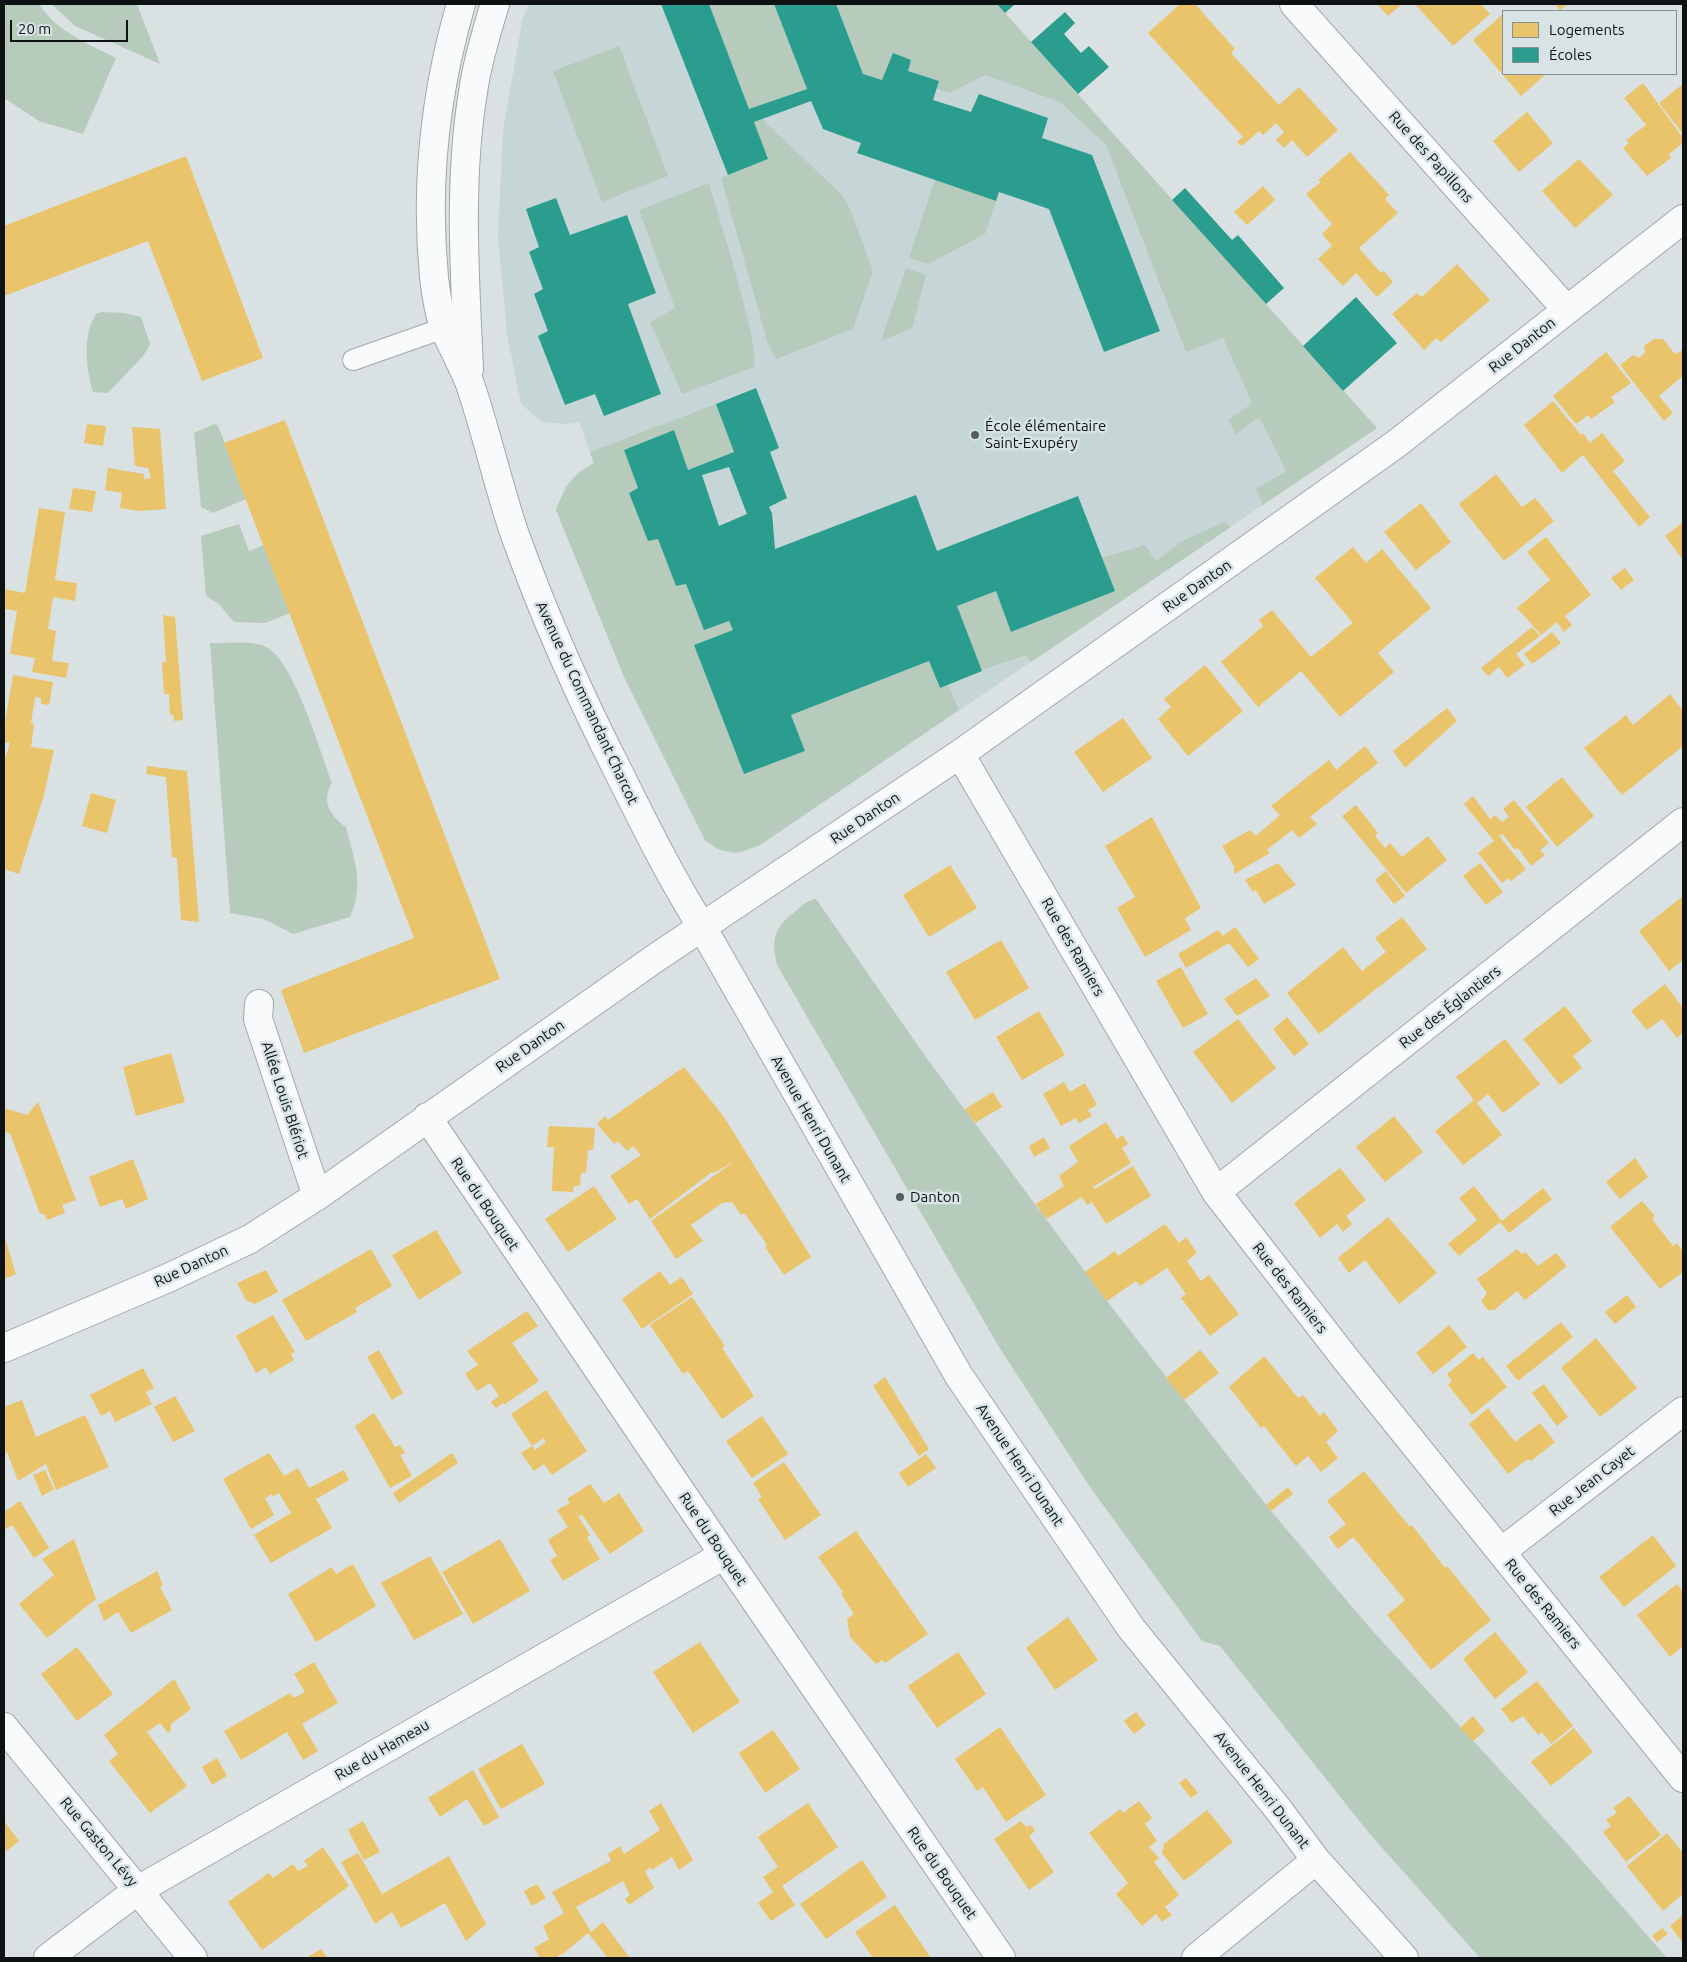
<!DOCTYPE html>
<html>
<head>
<meta charset="utf-8">
<style>
	body { margin:0 }
	#map { position:relative; width:1687px; height:1962px; overflow:hidden; background:#dae1e2; font-family:Ubuntu,sans-serif }
	canvas { display:block }
	.frame { position:absolute; inset:0; border:5px solid #0e1212; pointer-events:none }
	.legend { position:absolute; left:1502px; top:10px; width:175px; height:65px; box-sizing:border-box; background:#d7e3e5; border:1px solid #878f91; margin:0; padding:6px 9px; list-style:none; font-size:15px; color:#0e1212 }
	.legend li { display:flex; align-items:center; gap:10px; height:25px }
	.legend b { width:25px; border:1px solid #878f91 }
	.scale { position:absolute; left:10px; top:20px; width:118px; height:22px; box-sizing:border-box; border:2px solid #0e1212; border-top:0; padding-left:6px; font-size:15px; line-height:18px; white-space:nowrap; color:#0e1212; -webkit-text-stroke:4px #d7e3e5; paint-order:stroke }
</style>
</head>
<body>
<div id="map">
<canvas width="1687" height="1962"></canvas>
<div class="frame"></div>
<ul class="legend">
<li><b style="height:14px;background:#e9c46a"></b>Logements</li>
<li><b style="height:14px;background:#2a9d8f"></b>Écoles</li>
</ul>
<div class="scale">20 m</div>
</div>
<script>
const context = document.querySelector('canvas').getContext('2d');
context.lineJoin = 'round';
function fill(path, color) {
  context.fillStyle = color;
  context.fill(path, 'evenodd');
}
function stroke(path, color, width, dash) {
  context.strokeStyle = color;
  context.lineWidth = width;
  context.lineCap = dash ? 'butt' : 'round';
  context.setLineDash(dash || []);
  context.stroke(path);
}
function write(font, color, halo, rows, align = 'center') {
  context.font = font + ' Ubuntu,sans-serif';
  context.lineWidth = 5;
  context.setLineDash([]);
  context.textBaseline = 'middle';
  context.strokeStyle = halo;
  context.fillStyle = color;
  for (const [text, x, y, turn = 0] of rows) {
    context.save();
    context.translate(x, y);
    context.rotate((+turn || 0) * Math.PI / 180);
    context.textAlign = isNaN(turn) ? turn : align;
    if (halo) context.strokeText(text, 0, 0);
    context.fillText(text, 0, 0);
    context.restore();
  }
}
const built = new Path2D(`
	M529 4H997L1377 428 760 845 737 854 717 849 705 840 625 679 556 510 565 487 578 472 594 463 579 422 566 424 542 422 521 404 507 334 498 236 503 131 522 21Z`);
const green = new Path2D(`
	M4 4H39C57 32 87 43 116 58L83 134 39 121 4 98Z
	M51 4H137L160 64 75 26Z
	M709 4H774L807 89 749 109Z
	M836 4H997L1377 428 1263 505 1256 489 1286 471 1259 417 1235 435 1229 420 1252 403 1223 338 1186 352 1106 145 1060 102 985 75 950 93 937 89 939 81 908 71 911 60 882 80 863 74Z
	M619 46 668 176 602 202 553 71Z
	M762 119 842 195 850 209 873 271 853 329 776 359 768 344 721 178 768 159 754 122Z
	M935 180 996 201 985 234 928 264 909 258Z
	M709 183C717 212 761 347 754 367L682 394 650 322 675 308 639 210Z
	M906 268 926 275 912 328 881 341Z
	M102 312 124 313 141 317 150 344 144 355 108 393 93 392C86 369 82 336 96 314Z
	M716 404 734 452 688 470 674 430 624 450 638 488 629 493 648 541 658 539 676 586 686 584 704 629 729 621 733 630 694 645 744 774 805 751 791 715 929 661 939 688 948 685 959 710 760 845C736 854 727 857 705 840L625 679 556 510C565 487 573 475 594 463L590 452Z
	M214 424 218 426 246 499 213 513 201 507 194 433Z
	M1225 522 1231 527 1031 662 1026 655 981 670 957 606 996 591 1012 632 1114 591 1102 558 1145 545 1156 561 1184 540Z
	M239 524 249 551 264 545 290 613 265 623 234 622 219 604 206 596 201 536Z
	M210 643C227 644 253 639 268 648 295 665 320 751 332 783 321 801 330 816 346 827 354 860 365 884 350 917L293 934 264 919 230 913Z
	M816 899 928 1060 1107 1301 1271 1511 1371 1629 1565 1841 1667 1958H1480L1369 1833 1220 1646 1202 1641 1090 1487 999 1347 777 965C771 939 774 927 796 911 802 905 807 901 816 899Z`);
const homes = new Path2D(`
	M1180 4H1195L1235 49 1231 53 1279 105 1299 87 1338 130 1307 157 1292 140 1284 148 1276 140 1284 132 1276 123 1263 135 1259 131 1242 146 1237 142 1243 137 1148 33Z
	M1377 4H1402L1388 16Z
	M1415 4H1481L1490 14 1453 46Z
	M1555 4H1568L1560 10Z
	M1503 14V74H1546L1521 96 1473 40Z
	M1643 83 1683 138V143L1669 154 1671 158 1647 176 1623 148 1629 143 1626 140 1646 125 1624 98Z
	M1683 84V134L1659 103Z
	M1527 112 1553 143 1519 172 1493 141Z
	M1350 152 1389 195 1385 199 1398 213 1359 248 1381 273 1384 271 1393 282 1377 297 1356 273 1343 286 1318 259 1332 246 1322 234 1332 224 1306 194 1321 182 1318 180Z
	M186 156 263 358 202 381 148 241 4 296V226Z
	M1579 159 1613 195 1575 228 1542 191Z
	M1263 186 1275 200 1247 225 1234 212Z
	M1457 264 1490 300 1441 342 1436 338 1424 350 1392 314 1417 293 1422 297Z
	M1654 339H1663L1675 354 1683 350V376L1659 396 1673 413 1664 421 1620 365 1633 355 1639 358 1645 353 1644 346Z
	M1606 352 1631 383 1611 397 1615 402 1591 419 1588 415 1576 424 1553 396Z
	M1553 401 1581 435 1583 433 1590 443 1602 433 1625 461 1613 471 1650 517 1639 527 1583 455 1562 473 1524 425Z
	M285 420 500 979 304 1053 281 990 414 938 224 443Z
	M87 424 106 426 103 446 84 443Z
	M132 427 160 429 166 509 138 511 120 508 122 493 105 490 108 468 144 474V479L151 478 148 468 135 466Z
	M1496 474 1522 507 1535 498 1554 521 1504 561 1459 504Z
	M73 488 96 491 92 512 69 509Z
	M1421 503 1451 542 1416 570 1384 532Z
	M39 508 65 512 55 580 77 583 75 601 53 597 48 629 56 631 52 661 69 663 66 678 32 672 35 658 10 654 17 611 4 609V589L25 593Z
	M1683 522V560L1665 536Z
	M1546 537 1591 595 1565 616 1572 625 1564 632 1557 622 1541 635 1517 608 1550 580 1527 552Z
	M1353 547 1366 563 1382 549 1431 608 1378 653 1394 672 1340 717 1301 671 1258 707 1221 662 1263 626 1259 620 1272 610 1311 657 1344 630 1353 623 1315 578Z
	M1625 568 1634 580 1621 590 1611 578Z
	M163 615 175 617 183 720 174 721 173 714 170 715 169 694H164L162 662H166Z
	M1532 627 1540 636 1516 654 1525 665 1507 678 1499 667 1488 676 1481 668Z
	M1552 632 1561 643 1532 664 1524 654Z
	M1205 665 1243 711 1188 756 1158 719 1171 707 1164 699Z
	M13 675 53 682 49 705 41 704V698L35 697 31 723 34 724 31 747 54 750 44 795 19 874 4 869V762L10 743 4 742V729Z
	M1670 694 1683 711V746L1622 795 1584 748 1626 715 1633 725Z
	M1447 708 1457 721 1405 768 1393 751Z
	M1123 718 1152 758 1103 792 1074 752Z
	M1365 746 1378 763 1310 817 1317 824 1299 838 1292 830 1267 850 1270 853 1234 874V866L1222 846 1250 830 1256 836 1280 815 1271 806 1329 760 1336 770Z
	M147 766 187 771 199 922 181 920 177 858 172 857 166 777 146 774Z
	M1562 777 1594 816 1557 847 1526 807Z
	M91 793 116 800 107 833 82 826Z
	M1473 796 1490 819 1495 815 1502 822 1509 817 1503 809 1514 800 1549 843 1540 850 1545 855 1531 866 1518 848 1515 850 1503 834 1499 836 1526 869 1511 881 1508 878 1502 883 1478 853 1494 841 1464 804Z
	M1356 805 1378 833 1375 836 1385 848 1390 843 1402 857 1428 836 1447 860 1406 893 1342 816Z
	M1152 817 1201 908 1185 918 1191 930 1145 957 1117 908 1135 897 1105 846Z
	M1278 863 1296 885 1264 904 1256 890 1253 892 1245 880Z
	M1480 863 1503 892 1486 905 1463 876Z
	M950 865 977 908 929 937 903 895Z
	M1386 871 1405 896 1394 904 1375 880Z
	M1683 896V960L1669 971 1639 931Z
	M1402 917 1427 949 1319 1034 1287 993 1343 947 1362 971 1386 952 1375 938Z
	M1235 927 1259 959 1248 967 1229 943 1186 968 1178 954 1218 930 1223 936Z
	M1001 940 1029 988 975 1020 946 972Z
	M1181 967 1208 1014 1183 1028 1156 981Z
	M1256 978 1270 996 1237 1016 1224 999Z
	M1665 984 1683 1008V1032L1677 1038 1662 1019 1647 1030 1631 1011Z
	M1565 1006 1592 1041 1573 1056 1582 1068 1560 1085 1523 1039Z
	M1039 1011 1065 1055 1022 1080 996 1037Z
	M1287 1017 1309 1044 1294 1056 1273 1029Z
	M1238 1019 1276 1068 1232 1103 1193 1052Z
	M1505 1039 1540 1084 1503 1113 1488 1094 1477 1103 1502 1135 1463 1165 1435 1131 1474 1100 1456 1077Z
	M171 1053 185 1102 136 1116 123 1067Z
	M684 1067 724 1117 811 1257 784 1275 765 1247 767 1246 764 1240 744 1213 741 1215 732 1202 722 1203 691 1225 703 1241 676 1259 651 1221 736 1160 714 1173 712 1172 650 1219 637 1199 629 1204 610 1176 641 1155 633 1146 627 1151 618 1141 614 1144 597 1124 605 1116 608 1120Z
	M1064 1082 1070 1092 1085 1083 1097 1105 1088 1110 1092 1116 1079 1123 1076 1118 1061 1126 1043 1094Z
	M993 1092 1002 1107 975 1123 965 1109Z
	M38 1102 76 1200 62 1205 65 1213 47 1220 44 1214H40L10 1133 4 1132V1108L27 1115Z
	M1394 1116 1423 1152 1385 1182 1356 1147Z
	M1106 1122 1117 1139 1123 1135 1128 1144 1122 1148 1131 1163 1093 1187 1095 1189 1133 1166 1151 1196 1106 1224 1092 1202 1087 1205 1082 1197 1046 1219 1036 1204 1064 1186 1059 1176 1078 1162 1069 1146Z
	M549 1126 595 1128 593 1150H588L586 1173H581L580 1186H574L573 1192 552 1191 554 1147H547Z
	M1044 1137 1050 1148 1034 1157 1029 1146Z
	M1635 1158 1648 1177 1620 1199 1606 1182Z
	M133 1159 148 1199 126 1209 122 1199 100 1207 89 1177Z
	M1340 1168 1366 1200 1346 1216 1352 1224 1343 1232 1337 1224 1320 1238 1294 1203Z
	M594 1186 617 1219 568 1252 545 1219Z
	M1474 1186 1502 1221 1543 1188 1552 1199 1509 1233 1500 1222 1459 1256 1448 1244 1477 1220 1459 1198Z
	M1642 1201 1655 1216 1652 1219 1673 1246 1677 1243 1683 1252V1272L1660 1289 1610 1227Z
	M1388 1217 1437 1273 1399 1304 1365 1260 1349 1273 1338 1258Z
	M1165 1224 1179 1243 1186 1237 1197 1253 1187 1261 1201 1281 1209 1275 1239 1314 1210 1336 1181 1298 1186 1294 1167 1268 1140 1286 1136 1281 1107 1301 1085 1272 1115 1251 1118 1256Z
	M436 1230 462 1273 419 1300 392 1255Z
	M4 1235 16 1274 4 1279Z
	M371 1249 392 1286 355 1308 357 1312 306 1341 282 1300Z
	M1517 1249 1522 1254 1525 1252 1538 1266 1556 1253 1567 1266 1525 1300 1517 1291 1494 1310H1488L1481 1301 1487 1293 1477 1279Z
	M266 1270 278 1292 255 1304 246 1300 237 1283Z
	M660 1271 670 1285 682 1277 693 1294 642 1329 622 1299Z
	M1627 1295 1636 1307 1615 1324 1605 1312Z
	M692 1297 725 1346 722 1348 754 1396 722 1419 688 1371 683 1374 650 1325Z
	M527 1311 538 1326 512 1343 539 1381 505 1404 503 1403 496 1408 491 1402 499 1396 490 1383 477 1391 465 1374 478 1365 467 1351Z
	M273 1315 295 1352 291 1354 294 1360 270 1374 266 1367 256 1373 236 1336Z
	M1561 1322 1573 1337 1518 1381 1506 1366Z
	M1449 1325 1467 1347 1433 1374 1416 1353Z
	M1596 1338 1637 1388 1600 1417 1561 1368Z
	M379 1350 403 1393 392 1400 367 1357Z
	M1200 1350 1219 1373 1184 1400 1166 1378Z
	M1473 1353 1479 1360 1483 1357 1507 1387 1472 1415 1448 1385 1452 1381 1447 1374Z
	M1264 1356 1298 1398 1303 1395 1320 1416 1324 1412 1338 1431 1326 1442 1338 1458 1321 1472 1308 1456 1296 1466 1264 1426 1261 1428 1229 1387Z
	M143 1368 154 1388 146 1392 152 1404 115 1422 110 1411 101 1416 90 1395Z
	M885 1377 929 1449 919 1456 873 1386Z
	M1544 1384 1568 1417 1557 1426 1532 1393Z
	M546 1390 587 1451 552 1475 544 1464 534 1471 521 1453 532 1446 535 1450 546 1442 544 1438 532 1446 511 1414Z
	M175 1396 195 1431 173 1442 154 1407Z
	M22 1400 36 1437 85 1415 109 1467 56 1490 46 1464 18 1481 7 1452 4 1453V1407Z
	M1488 1408 1515 1442 1540 1423 1555 1442 1531 1461 1528 1459 1508 1474 1469 1424Z
	M374 1413 395 1447 400 1445 405 1453 400 1455 412 1476 390 1488 355 1426Z
	M762 1416 788 1454 752 1478 726 1441Z
	M269 1453 284 1476 298 1468 309 1488 344 1470 349 1480 316 1499 332 1528 271 1563 254 1535 291 1513 279 1493 272 1497V1494L265 1498 274 1515 251 1529 223 1479Z
	M452 1453 458 1463 399 1503 393 1493Z
	M926 1454 936 1468 908 1487 899 1473Z
	M784 1462 821 1515 785 1540 758 1499 762 1497 753 1483Z
	M45 1470 54 1489 42 1496 33 1475Z
	M1364 1471 1410 1527 1412 1525 1445 1568 1447 1566 1491 1620 1431 1670 1387 1615 1405 1600 1353 1537 1338 1549 1329 1537 1346 1524 1327 1501Z
	M590 1484 604 1503 619 1493 644 1531 610 1554 582 1515 579 1516 572 1506 590 1535 587 1538 600 1559 563 1581 550 1560 557 1556 548 1540 568 1527 557 1510 570 1503 567 1499Z
	M1288 1487 1293 1494 1271 1511 1266 1505Z
	M20 1501 49 1548 34 1558 12 1525 4 1530V1512Z
	M856 1531 928 1634 885 1663 882 1660 876 1664 850 1637 847 1619 854 1614 841 1594 843 1592 818 1557Z
	M1653 1535 1676 1566 1624 1607 1599 1577Z
	M74 1539 96 1599 47 1638 19 1604 54 1575 42 1559Z
	M500 1539 530 1591 473 1624 442 1572Z
	M430 1556 463 1614 414 1640 381 1583Z
	M353 1564 376 1606 316 1642 288 1594 332 1567 336 1574Z
	M157 1571 163 1585 160 1587 172 1610 131 1633 118 1612 104 1621 98 1605Z
	M1677 1584 1683 1592V1646L1670 1657 1637 1615Z
	M1068 1617 1098 1660 1055 1690 1026 1648Z
	M1495 1632 1528 1672 1495 1699 1463 1659Z
	M700 1642 740 1702 693 1733 653 1672Z
	M77 1647 113 1694 77 1721 41 1674Z
	M958 1652 986 1694 937 1728 908 1686Z
	M314 1662 338 1703 302 1724 318 1751 303 1760 287 1732 241 1760 224 1731 290 1693 294 1698 305 1692 294 1674Z
	M174 1679 191 1709 171 1724V1730L168 1733 160 1723 147 1732 187 1786 150 1813 109 1761 118 1754 104 1735Z
	M1537 1681 1573 1726 1551 1744 1542 1732 1538 1735 1523 1716 1512 1723 1501 1709Z
	M1136 1712 1146 1725 1134 1734 1124 1721Z
	M1473 1716 1485 1731 1473 1741 1460 1728Z
	M1000 1727 1046 1795 1006 1822 983 1787 977 1791 955 1759Z
	M1574 1728 1593 1752 1551 1786 1531 1762Z
	M773 1730 800 1769 765 1793 739 1753Z
	M522 1744 545 1784 501 1809 478 1769Z
	M217 1758 227 1776 212 1785 202 1767Z
	M473 1770 499 1817 484 1826 467 1799 440 1817 428 1798Z
	M1186 1778 1198 1793 1191 1798 1179 1783Z
	M1629 1796 1661 1835 1626 1862 1603 1832 1611 1826 1606 1820 1617 1813 1613 1808Z
	M1139 1801 1152 1818 1145 1824 1157 1841 1149 1847 1159 1858 1154 1862 1179 1895 1165 1907 1172 1915 1162 1922 1156 1914 1142 1926 1116 1894 1128 1883 1089 1833 1120 1809 1123 1813Z
	M661 1803 693 1860 679 1870 672 1857 652 1870 650 1867 645 1872 654 1888 629 1905 625 1899 630 1895 623 1881 576 1907 591 1932 603 1922 630 1958H608L588 1933 564 1953 554 1958H540L534 1948 549 1939 543 1926 564 1913 552 1892 611 1861 608 1854 620 1846 624 1854 660 1830 649 1811Z
	M808 1803 838 1847 782 1886 795 1905 771 1921 758 1903 773 1892 763 1877 778 1867 758 1837Z
	M1207 1810 1233 1842 1184 1881 1162 1853 1164 1844Z
	M4 1821 19 1841 4 1853Z
	M363 1821 380 1852 364 1860 348 1830Z
	M1021 1821 1026 1827 1031 1825 1035 1831 1029 1836 1054 1872 1029 1890 994 1839Z
	M1667 1833 1683 1853V1894L1663 1911 1627 1866Z
	M323 1847 349 1886 262 1950 228 1902 269 1873 273 1878 293 1864 298 1871 308 1866 304 1861Z
	M358 1853 382 1894 449 1856 486 1924 466 1941 445 1903 401 1928 392 1912 375 1924 341 1862Z
	M862 1860 887 1897 826 1939 800 1904Z
	M537 1884 546 1898 532 1906 524 1891Z
	M895 1905 931 1958H873L855 1932Z
	M1683 1915V1943L1670 1926Z
	M1662 1928 1668 1934 1657 1942 1652 1936Z
	M321 1949 328 1958H306Z`);
const schools = new Path2D(`
	M661 4H709L749 109 807 89 774 4H836L863 74 882 80 893 53 911 60 908 71 939 81 933 100 971 112 979 94 1048 118 1042 138 1092 155 1160 331 1104 352 1049 209 999 192 996 201 857 153 861 143 823 129 811 101 754 122 768 159 728 175Z
	M997 4H1015L1005 13Z
	M1065 12 1075 23 1064 34 1081 53 1089 46 1109 67 1078 94 1031 42Z
	M1185 188 1232 240 1238 235 1284 288 1266 304 1172 200Z
	M556 198 570 235 627 215 656 293 628 304 661 394 604 416 595 394 565 405 538 336 548 331 534 294 543 289 529 252 539 247 526 209Z
	M1356 297 1397 343 1343 391 1303 346Z
	M756 388 779 448 770 452 787 498 769 507 772 513 775 549 916 495 937 551 1078 496 1115 591 1011 632 996 591 957 606 982 671 940 688 929 661 791 715 805 751 744 774 694 645 733 630 729 621 704 630 686 584 676 586 658 539 648 541 629 493 638 488 624 450 674 430 688 470 734 452 716 404ZM729 467 747 514 719 526 702 475Z`);
const lane = new Path2D(`
	M353 360 444 328`);
const street = new Path2D(`
	M461 4C435 93 425 184 434 277 436 294 439 314 445 330 453 348 463 366 470 384 487 434 498 486 515 535 545 618 580 697 620 775 646 827 671 878 702 927L959 1376 1131 1628 1278 1809 1316 1860 1404 1958
	M1294 4 1567 310
	M469 369C465 278 458 183 473 92 477 63 486 33 495 4
	M960 754 1216 1192 1348 1362 1683 1778
	M259 1004 258 1019 317 1196
	M427 1117 724 1555 1001 1958
	M1216 1192 1683 822
	M4 1348 168 1278 250 1239 317 1196 657 957 960 754 1396 444 1683 219
	M1501 1552 1683 1411
	M4 1727 193 1958
	M48 1958 138 1890 724 1555
	M1196 1958 1316 1860`);
const markers = [
	[975,435,5,"#555a5b"],
	[900,1197,5,"#555a5b"]
];
const streetNames = [
	["Rue des Papillons",1431,157,48],
	["Rue Danton",1522,345,-38],
	["Rue Danton",1197,586,-35],
	["Avenue du Commandant Charcot",587,703,65],
	["Rue Danton",865,818,-34],
	["Rue des Ramiers",1073,947,60],
	["Rue des Églantiers",1450,1007,-38],
	["Rue Danton",530,1046,-35],
	["Allée Louis Blériot",285,1100,72],
	["Avenue Henri Dunant",811,1119,60],
	["Rue du Bouquet",485,1204,56],
	["Rue Danton",191,1266,-25],
	["Rue des Ramiers",1290,1288,52],
	["Avenue Henri Dunant",1020,1465,56],
	["Rue Jean Cayet",1592,1481,-38],
	["Rue du Bouquet",713,1539,56],
	["Rue des Ramiers",1543,1604,51],
	["Rue du Hameau",382,1750,-30],
	["Avenue Henri Dunant",1262,1790,52],
	["Rue Gaston Lévy",99,1842,50],
	["Rue du Bouquet",942,1873,55]
];
const poiNames = [
	["École élémentaire",985,426],
	["Saint-Exupéry",985,443],
	["Danton",910,1197]
];
fill(built, '#c6d6d7');
fill(green, '#b7cbbd');
fill(homes, '#e9c46a');
fill(schools, '#2a9d8f');
stroke(lane, '#a2a7a8', 22);
stroke(street, '#a2a7a8', 30);
stroke(lane, '#f9fafb', 20);
stroke(street, '#f9fafb', 28);
for (const [x, y, r, color] of markers) {
  const dot = new Path2D();
  dot.arc(x, y, r, 0, 2 * Math.PI);
  context.fillStyle = color;
  context.fill(dot);
  stroke(dot, '#d7e3e5', 2);
}
write('15px', '#0e1212', '#d7e3e5', streetNames);
write('15px', '#0e1212', '#d7e3e5', poiNames, 'left');
</script>
</body>
</html>
